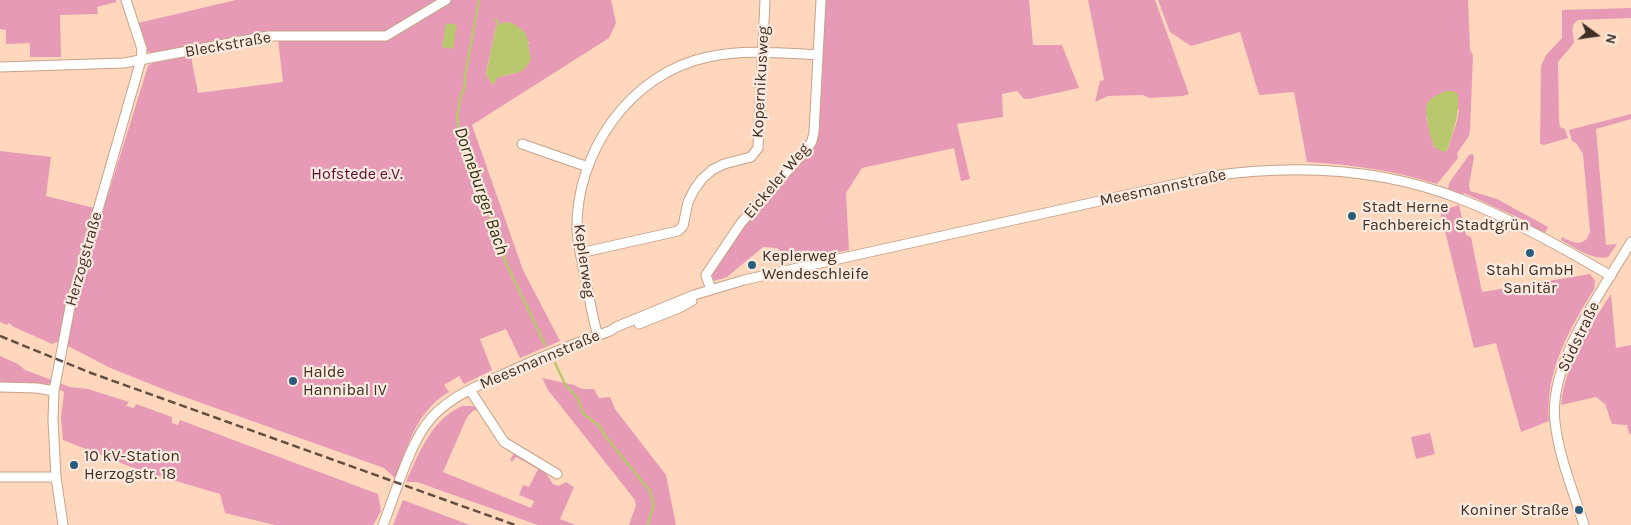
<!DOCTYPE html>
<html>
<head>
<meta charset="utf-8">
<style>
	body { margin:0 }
	#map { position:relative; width:1631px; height:525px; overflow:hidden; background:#fed7bd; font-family:Karla,sans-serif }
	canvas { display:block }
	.north { position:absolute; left:1571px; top:10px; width:50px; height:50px; -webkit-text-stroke:4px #faeadf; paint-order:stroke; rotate:104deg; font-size:14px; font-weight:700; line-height:20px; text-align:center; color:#3f3026 }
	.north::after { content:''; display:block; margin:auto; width:18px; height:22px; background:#3f3026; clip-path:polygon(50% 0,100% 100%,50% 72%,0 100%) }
</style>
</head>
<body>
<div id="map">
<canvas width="1631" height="525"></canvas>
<div class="north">N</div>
</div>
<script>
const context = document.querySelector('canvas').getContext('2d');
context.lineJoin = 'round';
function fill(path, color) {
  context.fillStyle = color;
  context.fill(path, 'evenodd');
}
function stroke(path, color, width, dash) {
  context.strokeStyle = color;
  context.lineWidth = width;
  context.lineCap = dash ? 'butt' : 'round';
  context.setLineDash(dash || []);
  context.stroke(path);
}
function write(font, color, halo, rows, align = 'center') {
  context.font = font + ' Karla,sans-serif';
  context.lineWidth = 4.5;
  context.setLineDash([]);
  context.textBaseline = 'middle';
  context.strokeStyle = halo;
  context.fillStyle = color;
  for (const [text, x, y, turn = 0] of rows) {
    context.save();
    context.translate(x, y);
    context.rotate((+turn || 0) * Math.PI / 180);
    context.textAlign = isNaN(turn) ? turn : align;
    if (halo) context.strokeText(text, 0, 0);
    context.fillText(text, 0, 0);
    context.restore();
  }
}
const green = new Path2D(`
	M0 0H116V2L97 7 98 14 60 15 61 57H30V43L6 44V30L0 29Z
	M236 0H611L616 23 609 38 472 125 523 270 560 341 520 358 506 329 480 339 492 370 464 384 459 376 444 385 449 392C416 411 408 446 395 478L384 468 168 391 108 367 72 348 56 342 52 344 14 327 9 323 7 325 0 322V151L51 157 46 196 94 208 93 229 105 230 98 227 148 66 154 62 191 56 198 93 283 82 278 40H315L268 34 235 36 188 48 151 53 142 49 134 24ZM496 27 529 42 527 48 531 58C525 75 512 73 496 78L495 83 492 84 486 73Z
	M824 0H1029L1033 45H1062L1079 88 1029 99H1024L1017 91 1002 94 1003 117 957 124 970 179 961 181 954 148 862 168 846 193 849 250 803 259 802 257H795V261H791L777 248 763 247 727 277 714 281 711 272 748 219 810 148Z
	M1088 0H1155L1189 94 1183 96 1150 98 1142 95 1108 96 1095 102 1100 81 1104 80Z
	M1158 0H1468L1470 49 1473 56 1470 130 1469 136 1457 153 1458 158 1437 184C1395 171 1351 164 1307 162L1294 92 1259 95 1240 32 1191 46 1170 32ZM1459 109 1457 121 1447 151 1434 147 1426 117Z
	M1631 8V18L1578 20C1569 26 1574 34 1574 43L1558 62 1559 121 1560 127 1565 129 1568 138 1544 145 1540 144 1541 66 1546 55 1562 38V10Z
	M1631 114V119L1596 129 1606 245 1617 244 1608 257C1593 261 1574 247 1561 240L1562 237C1574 244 1586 247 1590 231L1583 154 1576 143 1572 141 1569 130Z
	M1473 154 1474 157 1469 185 1470 191 1497 199 1548 227 1545 233 1530 226V223L1464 193 1462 195 1448 189 1449 183 1469 155Z
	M1459 205 1466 235 1471 237 1482 292 1590 274 1595 281 1594 289C1569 330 1545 371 1549 421L1521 432 1496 343 1474 348 1440 211Z
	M1611 294 1616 348 1631 345V434H1629L1627 425 1612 424 1605 404 1596 397 1561 405C1565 363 1589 328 1611 294Z
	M0 356 18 364 25 370 70 387 88 389 129 402 126 406 134 408 136 404 172 417V423L178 425 180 420 378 494 381 511 373 525H275L225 513 220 494 139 470 63 440 61 418 64 392 48 383 47 386 0 383Z
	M542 378 574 385 582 389H594L599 398 610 397 615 409 666 475 676 525H629L636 505 635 500 548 390Z
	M462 406C470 406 476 405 480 411L474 410 467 417 443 472 531 508 534 501 519 495 523 485 529 487 538 469 516 457 512 462 510 460 514 453 543 469 553 484 559 486 566 482 574 487 560 519 575 525H538L417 482H406C419 453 431 420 462 406Z
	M1430 433 1435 454 1416 459 1411 437Z
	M403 500 470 525H393Z`);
const water = new Path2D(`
	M510 22C533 35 525 36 531 58 525 76 512 72 497 78L495 83 492 84 486 74 496 27 501 23Z
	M446 23 457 25 453 49 442 47Z
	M1446 91H1454L1458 95C1460 115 1453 131 1447 151L1444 152C1441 150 1436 149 1434 146 1430 139 1424 110 1427 104 1431 97 1439 94 1446 91Z`);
const stream = new Path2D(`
	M479 0 465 76V85L460 99 457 117 460 135 480 195 490 214 491 226 498 239 506 263 545 345
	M496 19 499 26
	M555 363 565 384 578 399 583 413 600 427 606 437 650 491 654 505 647 525`);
const minor = new Path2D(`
	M0 67 124 63 268 36H386L446 0
	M522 144 588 167
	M580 253 678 231 683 226 688 202 694 190 702 179 712 170 724 164 751 157 758 148 765 0
	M711 290 706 275 741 223 807 149 812 141 814 132 821 0
	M639 324 679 308 692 301
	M598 336C592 316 589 296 585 276 582 261 578 246 577 231 575 153 630 73 708 57 744 49 782 53 818 55
	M0 387 37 388 54 391
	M470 390 504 442 557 474
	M0 477H56
	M63 525 56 477 53 420 54 391 70 307 141 60 142 49 126 0
	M383 525C395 495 407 452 425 426 445 397 480 385 511 371 543 356 576 343 610 331L616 327 694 295 744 280 1212 176C1297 164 1382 168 1463 200 1512 219 1565 249 1611 276
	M1584 525C1573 491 1559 457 1555 422 1548 362 1602 292 1631 242`);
const rail = new Path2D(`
	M0 336 91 373 515 525`);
const markers = [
	[1352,216,5,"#2a5d7a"],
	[1530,253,5,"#2a5d7a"],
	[752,265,5,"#2a5d7a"],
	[293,381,5,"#2a5d7a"],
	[74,465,5,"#2a5d7a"],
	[1579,510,5,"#2a5d7a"]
];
const streetNames = [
	["Bleckstraße",228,45,-10],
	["Kopernikusweg",761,82,-87],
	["Eickeler Weg",777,181,-50],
	["Meesmannstraße",1163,188,-12],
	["Herzogstraße",84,259,-74],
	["Keplerweg",584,261,82],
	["Südstraße",1579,337,-64],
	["Meesmannstraße",540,360,-23]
];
const parkNames = [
	["Hofstede e.V.",357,174]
];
const poiNames = [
	["Stadt Herne",1362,207],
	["Fachbereich Stadtgrün",1362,225],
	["Keplerweg",762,256],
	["Wendeschleife",762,274],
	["Stahl GmbH",1530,270,"center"],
	["Sanitär",1530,288,"center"],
	["Halde",303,372],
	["Hannibal IV",303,390],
	["10 kV-Station",84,456],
	["Herzogstr. 18",84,474],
	["Koniner Straße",1569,510,"right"]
];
const waterNames = [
	["Dorneburger Bach",481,191,71]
];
fill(green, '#e79ab6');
fill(water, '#b9c76f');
stroke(stream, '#b9c76f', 2.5);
stroke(minor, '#c7a288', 11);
stroke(minor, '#fff', 9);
stroke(rail, '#624f42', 2.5, [8, 4]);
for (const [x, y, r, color] of markers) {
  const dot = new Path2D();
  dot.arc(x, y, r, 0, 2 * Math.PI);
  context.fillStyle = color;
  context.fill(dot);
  stroke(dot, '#faeadf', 2);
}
write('16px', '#3f3026', '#faeadf', streetNames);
write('16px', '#5c0f35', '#faeadf', parkNames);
write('16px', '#3f3026', '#faeadf', poiNames, 'left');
write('italic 18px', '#2e320d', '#faeadf', waterNames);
</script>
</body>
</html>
